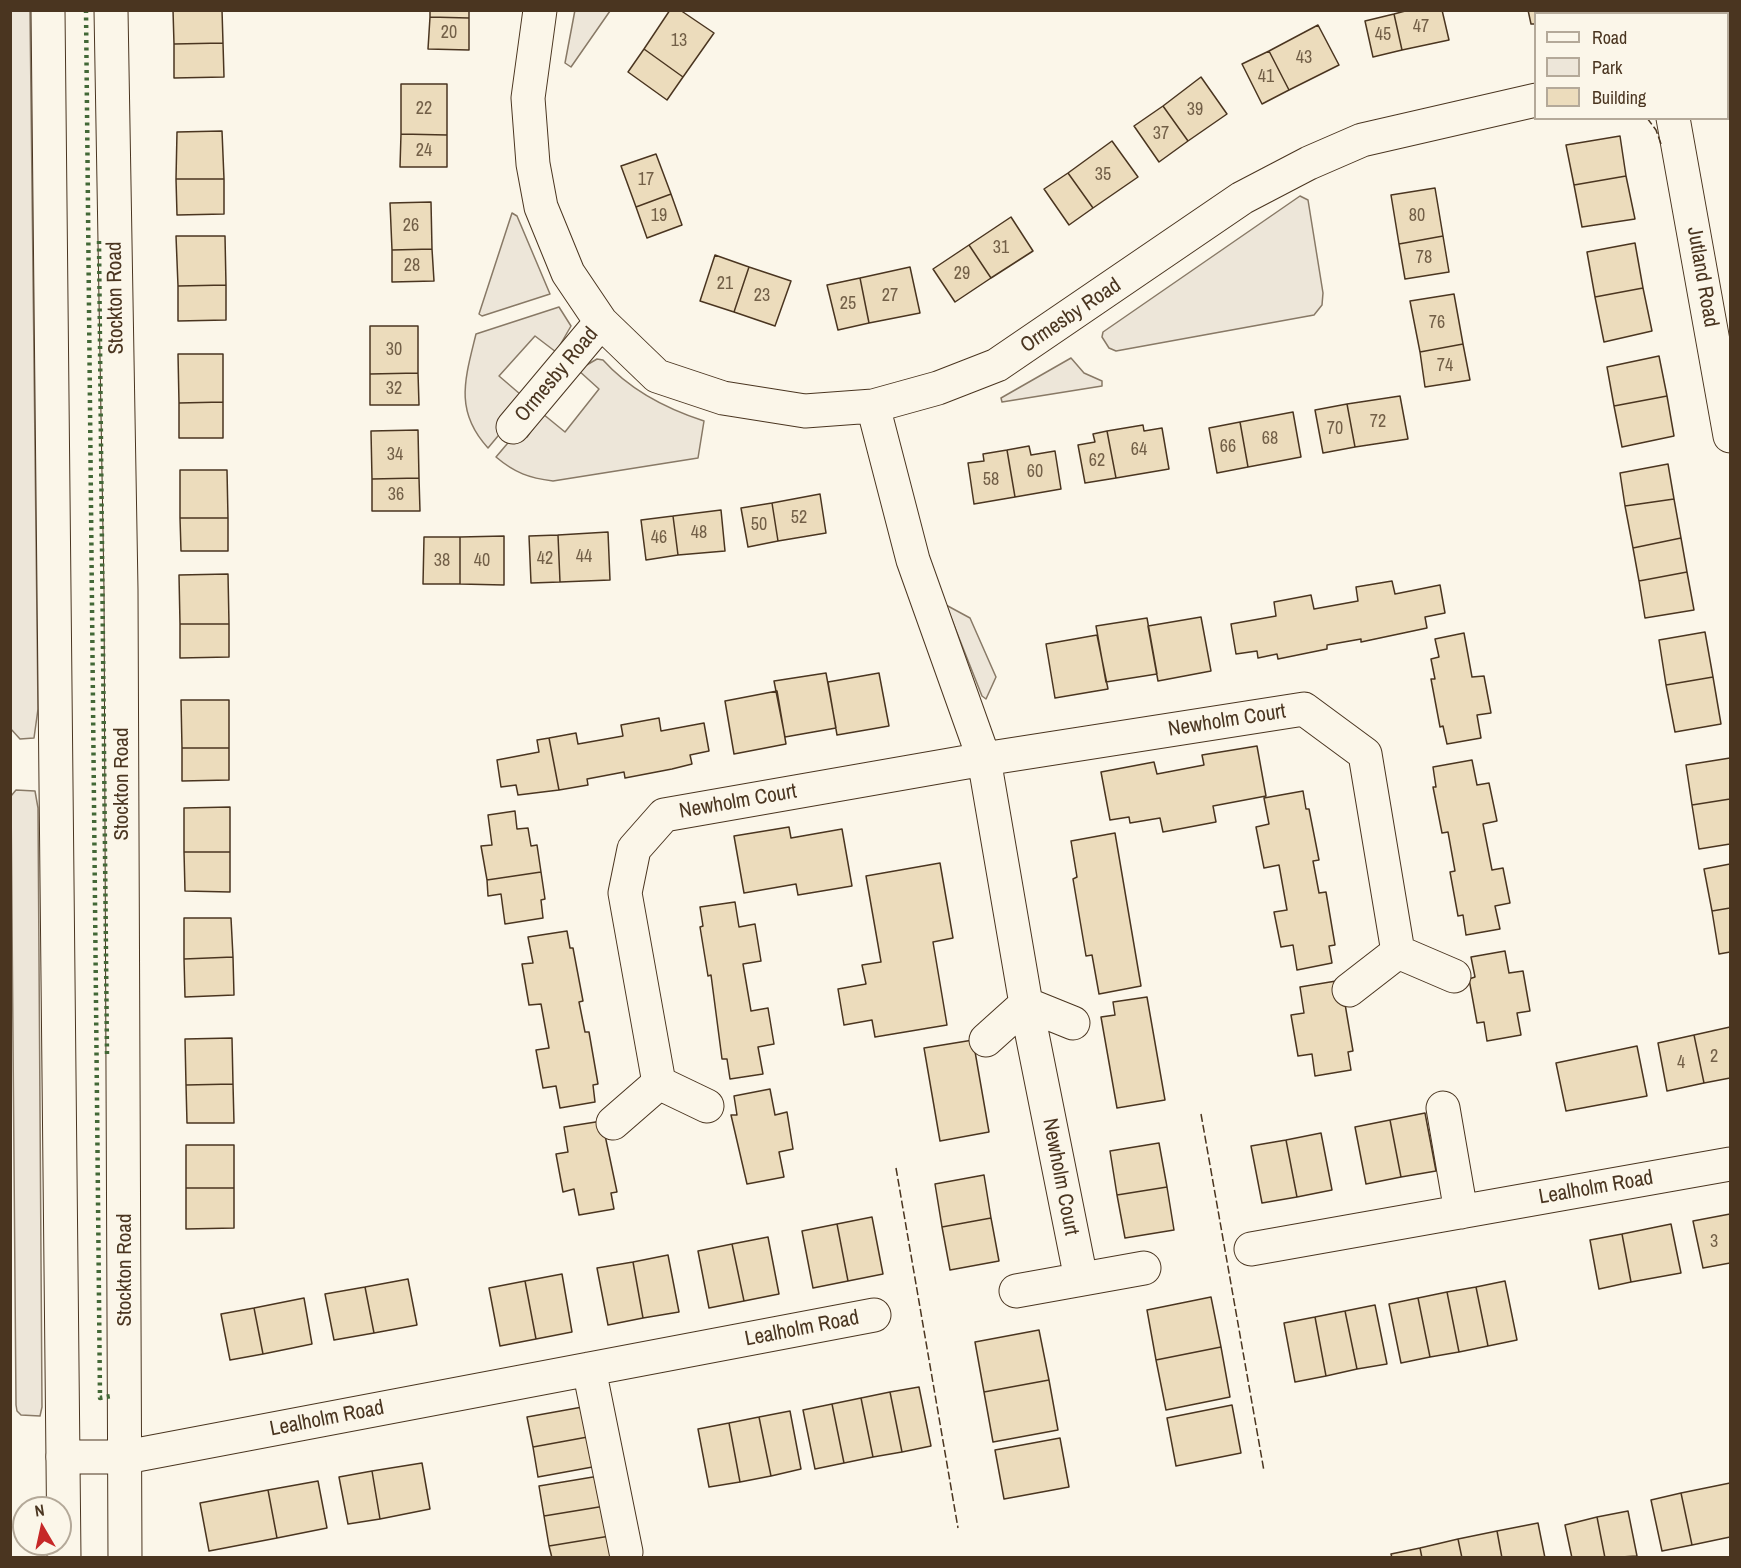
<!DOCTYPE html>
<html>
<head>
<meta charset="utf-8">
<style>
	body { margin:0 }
	#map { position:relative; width:1741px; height:1568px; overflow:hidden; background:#fbf6e9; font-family:"Archivo Narrow",sans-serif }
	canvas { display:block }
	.frame { position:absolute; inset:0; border:12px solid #4a3520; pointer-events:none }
	.legend { position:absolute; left:1534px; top:12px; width:195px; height:108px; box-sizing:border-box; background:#fbf6e9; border:2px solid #b4a999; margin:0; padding:8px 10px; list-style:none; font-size:18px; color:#4a3520 }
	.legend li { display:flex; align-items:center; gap:12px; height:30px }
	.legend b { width:30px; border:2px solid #b4a999 }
	.north { position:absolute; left:12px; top:1496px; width:60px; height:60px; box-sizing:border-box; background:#fbf6e9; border:2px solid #b4a999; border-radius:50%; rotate:351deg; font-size:16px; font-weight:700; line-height:24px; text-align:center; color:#4a3520 }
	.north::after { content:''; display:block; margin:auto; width:21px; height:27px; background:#c62828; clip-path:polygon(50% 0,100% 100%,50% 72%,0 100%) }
</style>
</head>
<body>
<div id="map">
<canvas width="1741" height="1568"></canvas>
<div class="frame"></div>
<ul class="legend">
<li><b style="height:8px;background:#fbf6e9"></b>Road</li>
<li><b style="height:16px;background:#ede6d9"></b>Park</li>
<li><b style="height:16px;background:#ecdcbc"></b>Building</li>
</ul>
<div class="north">N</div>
</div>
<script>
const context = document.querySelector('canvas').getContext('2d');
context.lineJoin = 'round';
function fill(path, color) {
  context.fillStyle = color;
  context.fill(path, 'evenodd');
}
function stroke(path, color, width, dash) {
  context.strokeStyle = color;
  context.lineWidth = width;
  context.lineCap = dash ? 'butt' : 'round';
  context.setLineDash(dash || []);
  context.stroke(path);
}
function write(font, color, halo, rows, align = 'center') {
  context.font = font + ' "Archivo Narrow",sans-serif';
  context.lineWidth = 4.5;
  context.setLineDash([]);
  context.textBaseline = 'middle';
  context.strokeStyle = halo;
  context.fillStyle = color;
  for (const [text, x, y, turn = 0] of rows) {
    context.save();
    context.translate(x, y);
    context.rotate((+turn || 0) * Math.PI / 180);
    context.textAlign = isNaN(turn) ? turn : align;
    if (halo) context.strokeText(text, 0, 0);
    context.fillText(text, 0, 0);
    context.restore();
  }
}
const green = new Path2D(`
	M575 10 610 11 571 67 565 63Z
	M30 11 38 709 34 738 20 739 10 728V11Z
	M1300 196 1308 200 1323 293 1322 305 1314 315 1116 351 1109 348 1102 337 1103 332Z
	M512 213 517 216 550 294 482 316 479 314Z
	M559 307 571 326 556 352 535 336 499 376 520 394 500 417 508 424 488 448C454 411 465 379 476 334Z
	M1071 358 1084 373 1102 381V386L1002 402 1001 398Z
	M597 359 603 360C629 389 667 409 704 421L698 458 553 481C529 478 515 473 496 457L518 431 527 437 543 414 565 432 599 389 578 370Z
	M946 605 970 618 996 677 986 699 982 696Z
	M16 790 35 791 38 808 42 1407 40 1416 21 1415 17 1411 16 1405 11 796Z`);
const building = new Path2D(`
	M173 10H222L223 43 174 44Z
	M430 10H469V18L430 17Z
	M670 10H680L714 33 683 77 644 49Z
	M1409 10H1442L1449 40 1402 50 1394 14Z
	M1528 10H1578V14H1536V24H1531Z
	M1394 14 1402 50 1373 57 1365 21Z
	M430 17 469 18V50L428 49Z
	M1318 25 1339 65 1289 90 1269 51Z
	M223 43 224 77 174 78V44Z
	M644 49 683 77 667 100 628 72Z
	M1269 51 1289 90 1262 104 1242 64Z
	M1201 77 1227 114 1188 141 1163 106Z
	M401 84H447V135L401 134Z
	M1163 106 1188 141 1159 162 1134 126Z
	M222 131 224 179H176L177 132Z
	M401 134 447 135V167H400Z
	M1620 136 1626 176 1574 185 1566 145Z
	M1112 141 1138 177 1093 208 1068 173Z
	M656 154 671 194 636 207 621 166Z
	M1068 173 1093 208 1069 225 1044 189Z
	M1626 176 1635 219 1582 227 1574 185Z
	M176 179H224V214L177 215Z
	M1435 188 1443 236 1399 244 1391 195Z
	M671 194 682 225 647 238 636 207Z
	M431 202 432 249 392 250 390 203Z
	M1011 217 1033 251 991 278 969 245Z
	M176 236H225L226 285 178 286Z
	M1443 236 1449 272 1405 279 1399 244Z
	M1635 243 1643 288 1595 297 1587 252Z
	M969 245 991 278 955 302 933 269Z
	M432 249 434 281 392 282V250Z
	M715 255 749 267 734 312 700 301Z
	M749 267 791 281 775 326 734 312Z
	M910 267 920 313 869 323 860 278Z
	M860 278 869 323 838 330 827 285Z
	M226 285V320L178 321V286Z
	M1643 288 1652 331 1604 342 1595 297Z
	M1454 294 1463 344 1420 352 1410 301Z
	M370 326H418V373L370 374Z
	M1463 344 1470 380 1425 387 1420 352Z
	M178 354H223V402L179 403Z
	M1659 356 1667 396 1614 406 1607 367Z
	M418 373 419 405H370V374Z
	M1400 396 1408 439 1355 447 1347 404Z
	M1667 396 1674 436 1622 447 1614 406Z
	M223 402V438H179V403Z
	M1347 404 1355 447 1323 453 1315 410Z
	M1293 412 1301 457 1248 467 1240 422Z
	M1240 422 1248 467 1217 473 1209 428Z
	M1143 425 1144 431 1162 428 1169 469 1116 478 1107 431Z
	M418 430 419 478 372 479 371 431Z
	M1107 431 1116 478 1085 483 1078 445 1095 442 1093 434Z
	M1029 446 1031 455 1055 451 1061 489 1015 497 1007 450Z
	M1007 450 1015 497 974 504 968 463 984 461 983 454Z
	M1668 464 1674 499 1625 506 1620 473Z
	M180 470H227L228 518H180Z
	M419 478 420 511H372V479Z
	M820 494 826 533 778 541 772 503Z
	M1674 499 1681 538 1633 548 1625 506Z
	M772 503 778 541 748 547 741 508Z
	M721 510 725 551 678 555 673 516Z
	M673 516 678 555 646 560 641 520Z
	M180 518H228V551H181Z
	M608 532 610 580 560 582 558 535Z
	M558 535 560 582 531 583 529 536Z
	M504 536V585L460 584V537Z
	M424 537H460V584H423Z
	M1681 538 1687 572 1639 581 1633 548Z
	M1687 572 1694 610 1645 618 1639 581Z
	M228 574 229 624H180L179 575Z
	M1392 581 1395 594 1440 585 1445 613 1425 617 1427 628 1361 642V639L1327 645V649L1278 659 1277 654 1258 658 1257 651 1236 654 1231 624 1276 616 1274 602 1311 595 1314 609 1358 601 1356 587Z
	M1201 617 1211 671 1158 681 1148 626Z
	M1147 618 1157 674 1106 682 1096 626Z
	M180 624H229V657L180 658Z
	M1705 632 1713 677 1666 685 1659 640Z
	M1464 633 1472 677 1484 676 1491 713 1477 715 1481 738 1447 744 1443 726 1440 727 1431 679H1435L1431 659 1439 657 1435 639Z
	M1097 635 1108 689 1055 698 1046 644Z
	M826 673 836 728 785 737 774 681Z
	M879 673 889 726 837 735 828 682Z
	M1713 677 1721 724 1675 732 1666 685Z
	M777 691 786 744 734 754 725 701Z
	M181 700H229V748H182Z
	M659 718 661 731 704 723 709 751 690 755 692 764 672 769 625 778 624 772 587 779 588 785 559 790 549 738 576 733 578 744 623 736 621 725Z
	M549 738 559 790 518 795 516 785 501 787 497 760 539 752 537 740Z
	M1257 746 1266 796 1213 806 1216 822 1163 832 1160 818 1130 823 1129 817 1110 820 1101 772 1154 762 1157 774 1204 765 1202 755Z
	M182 748H229V780L182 781Z
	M1730 758V799L1692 805 1686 765Z
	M1472 760 1477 785 1489 783 1497 821 1483 824 1492 870 1503 868 1510 903 1495 906 1500 929 1466 935 1463 915 1458 916 1450 872 1455 871 1448 832 1442 833 1433 787H1436L1433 767Z
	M1303 791 1306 809H1309L1319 860 1313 861 1319 893 1326 892 1335 945 1329 946 1332 963 1297 970 1293 945 1281 947 1274 912 1287 910 1279 865 1264 868 1256 827 1269 824 1264 798Z
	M1730 799V844L1699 849 1692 805Z
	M230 807V852H184V808Z
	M515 811 517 829 528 828 531 846 537 845 541 872 487 880 481 846 492 845 488 815Z
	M789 827 791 838 842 829 852 886 798 895 796 884 744 893 734 836Z
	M1115 833 1141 986 1099 994 1092 955 1086 956 1073 879 1077 877 1071 841Z
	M184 852H230V892L185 891Z
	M940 863 953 938 933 942 947 1025 875 1037 872 1020 844 1025 838 989 866 984 862 965 881 962 866 876Z
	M1730 864V908L1712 911 1704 869Z
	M541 872 545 899 541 900 543 918 505 924 501 894 488 896 487 880Z
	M735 902 739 927 755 924 761 961 743 964 751 1011 768 1008 774 1044 758 1047 763 1074 730 1079 727 1059H722L711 975 708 976 700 927 703 926 700 907Z
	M1730 908V952L1719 954 1712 911Z
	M184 918H231L233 957 184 959Z
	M567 931 570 948H573L583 1001 579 1002 585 1032H589L598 1084 593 1085 595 1102 560 1108 556 1086 543 1088 536 1050 549 1048 541 1004 529 1005 522 964 533 963 528 937Z
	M1505 951 1509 973 1523 971 1530 1011 1517 1013 1521 1035 1487 1041 1484 1022 1477 1023 1469 979 1475 977 1471 957Z
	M233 957 234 995 185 997 184 959Z
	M1336 981 1344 998 1353 1051 1348 1052 1351 1070 1315 1076 1312 1054 1298 1056 1291 1015 1304 1013 1300 987Z
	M1147 997 1165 1100 1117 1108 1101 1017 1115 1015 1113 1002Z
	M1730 1027V1078L1704 1083 1694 1035Z
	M1694 1035 1704 1083 1667 1091 1658 1043Z
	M232 1038 233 1084 186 1085 185 1039Z
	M973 1040 989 1132 940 1141 924 1048Z
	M1637 1046 1647 1096 1566 1111 1556 1063Z
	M233 1084 234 1123H187L186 1085Z
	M770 1089 775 1115 787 1112 793 1149 779 1152 784 1177 747 1184 731 1115H737L734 1096Z
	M1425 1113 1436 1171 1401 1177 1390 1120Z
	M1390 1120 1401 1177 1366 1184 1355 1127Z
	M602 1121 617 1192 611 1193 614 1209 579 1215 574 1189 563 1192 556 1154 568 1152 564 1127Z
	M1321 1133 1332 1190 1297 1197 1286 1140Z
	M1286 1140 1297 1197 1262 1203 1251 1146Z
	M1159 1143 1167 1187 1117 1195 1110 1151Z
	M186 1145H234V1188H186Z
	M984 1175 991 1218 942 1227 935 1184Z
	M1167 1187 1174 1230 1125 1238 1117 1195Z
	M186 1188H234V1228L186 1229Z
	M1730 1214V1263L1703 1268 1693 1221Z
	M872 1217 883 1274 848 1281 837 1224Z
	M991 1218 999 1261 950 1270 942 1227Z
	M837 1224 848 1281 813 1288 802 1231Z
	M1671 1224 1681 1273 1631 1282 1622 1234Z
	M1622 1234 1631 1282 1599 1289 1590 1240Z
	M768 1237 779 1294 744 1301 732 1244Z
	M732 1244 744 1301 709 1308 698 1251Z
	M668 1255 679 1312 643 1318 633 1262Z
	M633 1262 643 1318 608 1325 597 1268Z
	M562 1274 572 1332 536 1339 525 1281Z
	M408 1279 417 1325 374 1333 365 1287Z
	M525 1281 536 1339 500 1346 489 1288Z
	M1505 1281 1517 1340 1488 1346 1476 1287Z
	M365 1287 374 1333 334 1340 325 1294Z
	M1476 1287 1488 1346 1459 1352 1447 1292Z
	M1447 1292 1459 1352 1430 1357 1418 1298Z
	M1211 1297 1221 1347 1156 1360 1147 1310Z
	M304 1298 312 1344 263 1354 254 1308Z
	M1418 1298 1430 1357 1401 1363 1389 1304Z
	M1375 1305 1387 1364 1357 1369 1345 1311Z
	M254 1308 263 1354 230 1360 221 1314Z
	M1345 1311 1357 1369 1326 1376 1315 1317Z
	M1315 1317 1326 1376 1295 1382 1284 1323Z
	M1039 1330 1049 1380 984 1392 975 1342Z
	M1221 1347 1230 1397 1166 1410 1156 1360Z
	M1049 1380 1058 1430 993 1442 984 1392Z
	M919 1387 931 1446 902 1452 890 1392Z
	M890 1392 902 1452 873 1457 861 1398Z
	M861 1398 873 1457 844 1463 832 1404Z
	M832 1404 844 1463 815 1469 803 1410Z
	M1232 1405 1241 1453 1176 1466 1167 1418Z
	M588 1406 593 1436 533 1447 527 1417Z
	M790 1411 801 1469 771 1476 759 1417Z
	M759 1417 771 1476 740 1482 729 1423Z
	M729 1423 740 1482 709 1487 698 1429Z
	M593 1436 598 1466 538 1477 533 1447Z
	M1060 1438 1069 1487 1004 1499 995 1450Z
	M422 1463 430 1509 380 1519 372 1471Z
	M372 1471 380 1519 348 1524 339 1477Z
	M599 1476 605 1506 544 1516 539 1486Z
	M318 1481 327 1528 277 1538 268 1490Z
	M1730 1483V1537L1692 1545 1681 1493Z
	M268 1490 277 1538 209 1551 200 1503Z
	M1681 1493 1692 1545 1662 1551 1651 1500Z
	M605 1506 610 1536 549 1546 544 1516Z
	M1628 1511 1637 1556 1605 1558 1597 1517Z
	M1597 1517 1605 1558H1572L1565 1525Z
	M1538 1523 1545 1558H1502L1497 1531Z
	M1497 1531 1502 1558H1462L1458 1539Z
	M610 1536 614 1558H552L549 1546Z
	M1458 1539 1462 1558H1422L1420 1548Z
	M1420 1548 1422 1558H1392L1391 1554Z`);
const minor = new Path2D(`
	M111 10 121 589 125 1558
	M540 10 528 98 533 164 541 207 568 273 601 322 657 376 723 398 805 411 873 406 938 388 997 365 1242 198 1309 163 1362 140 1536 100
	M1654 10V14
	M1673 118 1730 436
	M873 406 913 560 984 759 1026 1004 1081 1279
	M513 427 601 322
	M1349 990 1398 952 1454 976
	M986 1040 1026 1004 1073 1023
	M659 1083 625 893 634 849 664 815 984 759 1304 709 1365 754 1398 952
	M1443 1108 1461 1212
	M613 1123 659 1083 707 1106
	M1251 1249 1730 1164
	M1016 1291 1144 1268
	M589 1369 626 1552
	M63 1457H126L874 1315`);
const trunk = new Path2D(`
	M48 10 64 1558`);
const hedge = new Path2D(`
	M86 10 100 1398 111 1396
	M99 241 107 1055`);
const fence = new Path2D(`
	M1632 14V10
	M1647 118 1656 130 1661 144
	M1201 1114 1264 1471
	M896 1168 958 1528`);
const numberNames = [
	["47",1421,27],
	["20",449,33],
	["45",1383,35],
	["13",679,41],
	["43",1304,58],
	["41",1266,77],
	["22",424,109],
	["39",1195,110],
	["37",1161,134],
	["24",424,151],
	["35",1103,175],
	["17",646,180],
	["19",659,216],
	["80",1417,216],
	["26",411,226],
	["31",1001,248],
	["78",1424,258],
	["28",412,266],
	["29",962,274],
	["21",725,284],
	["23",762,296],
	["27",890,296],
	["25",848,304],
	["76",1437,323],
	["30",394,350],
	["74",1445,366],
	["32",394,389],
	["72",1378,422],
	["70",1335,429],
	["68",1270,439],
	["66",1228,447],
	["64",1139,450],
	["34",395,455],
	["62",1097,461],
	["60",1035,472],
	["58",991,480],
	["36",396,495],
	["52",799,518],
	["50",759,525],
	["48",699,533],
	["46",659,538],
	["44",584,557],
	["42",545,559],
	["38",442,561],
	["40",482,561],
	["2",1714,1057],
	["4",1681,1063],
	["3",1714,1242]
];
const streetNames = [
	["Jutland Road",1702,277,80],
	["Stockton Road",116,298,-91],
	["Ormesby Road",1071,316,-34],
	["Ormesby Road",557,375,-50],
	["Newholm Court",1227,721,-9],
	["Stockton Road",122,784,-90],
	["Newholm Court",738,802,-10],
	["Newholm Court",1060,1177,79],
	["Lealholm Road",1596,1188,-10],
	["Stockton Road",125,1270,-90],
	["Lealholm Road",802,1329,-11],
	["Lealholm Road",327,1419,-11]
];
fill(green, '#ede6d9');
stroke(green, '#887966', 1.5);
fill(building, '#ecdcbc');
stroke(building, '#4a3520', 1.5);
stroke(minor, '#4a3520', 35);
stroke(trunk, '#4a3520', 35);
stroke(minor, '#fbf6e9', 33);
stroke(trunk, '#fbf6e9', 33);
stroke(hedge, '#436837', 4.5, [3, 4.5]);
stroke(fence, '#4a3520', 1.5, [8, 3]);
write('18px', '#725f47', null, numberNames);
write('21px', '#4a3520', '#fbf6e9', streetNames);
</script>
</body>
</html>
